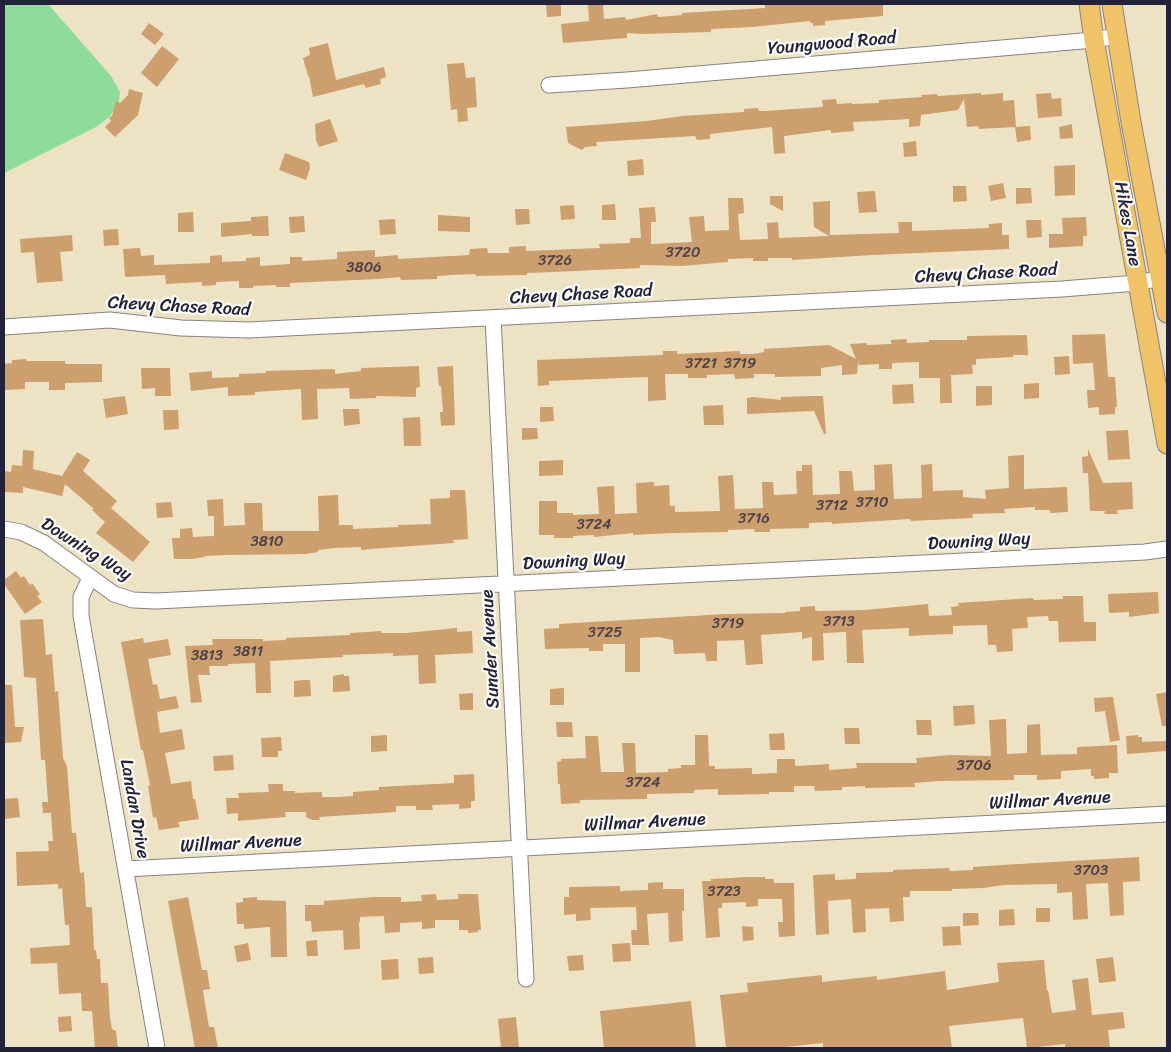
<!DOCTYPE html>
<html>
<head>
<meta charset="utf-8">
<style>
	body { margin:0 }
	#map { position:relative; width:1171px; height:1052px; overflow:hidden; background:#ede3c4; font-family:Sriracha,sans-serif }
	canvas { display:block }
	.frame { position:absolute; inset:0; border:5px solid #22223b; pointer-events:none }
</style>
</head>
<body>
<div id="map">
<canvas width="1171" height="1052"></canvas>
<div class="frame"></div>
</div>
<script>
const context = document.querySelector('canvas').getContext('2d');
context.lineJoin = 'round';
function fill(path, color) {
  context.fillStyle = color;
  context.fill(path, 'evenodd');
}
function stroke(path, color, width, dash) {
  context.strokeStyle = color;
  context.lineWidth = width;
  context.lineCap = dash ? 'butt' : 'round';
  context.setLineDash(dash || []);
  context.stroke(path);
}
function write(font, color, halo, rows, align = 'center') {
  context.font = font + ' Sriracha,sans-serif';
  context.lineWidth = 4.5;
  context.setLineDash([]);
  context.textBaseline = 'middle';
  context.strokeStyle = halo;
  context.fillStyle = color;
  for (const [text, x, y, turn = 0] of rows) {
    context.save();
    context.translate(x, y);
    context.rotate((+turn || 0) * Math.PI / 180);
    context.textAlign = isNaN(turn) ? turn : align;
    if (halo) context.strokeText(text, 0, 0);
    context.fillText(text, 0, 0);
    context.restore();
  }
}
const green = new Path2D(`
	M4 4H48L111 76 120 92 119 102 110 116 98 126 4 173Z`);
const building = new Path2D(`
	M546 4H561V16L547 17Z
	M588 4H603L604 19 625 17 626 20 657 14 658 17 682 15V13L765 8V5L775 4H883V16L825 21V25L813 26V23H810V21L752 27 711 29V32L643 34 627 33V38L563 43 561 24 589 21Z
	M149 23 164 34 155 45 141 34Z
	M328 43 336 80 384 67 386 77 380 79 381 84 366 88 364 84 313 97 309 76H308L303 58 310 55 309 48Z
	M162 46 179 59 157 87 141 73Z
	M464 63 466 78 475 77 477 107 467 108 468 121 458 122 457 109 451 110 447 64Z
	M129 89 143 93 138 115 115 137 105 127 111 121 109 118 112 116 116 101 120 103 128 95Z
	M981 93V95L1003 93V101L1014 100 1016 127 979 129 978 126 967 127 964 99 958 110 921 115 920 126 909 127V119L891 120 853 122 854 131 831 133V130L784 136 785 153 774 154 772 127 710 134V139L697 140 695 136 596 142 597 146 585 147 582 150 568 143 566 127 647 121 682 116 744 112V109L758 108 759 111H766L823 107 822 100 836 99 837 104 852 103V104L879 103V100L922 97 921 95 937 94 938 96Z
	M1051 93 1052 99 1061 98 1062 116 1038 118 1036 94Z
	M330 119 338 141 319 147 316 140 315 124Z
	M1072 124 1073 138 1060 139 1059 127Z
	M1030 126 1031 140 1017 142 1015 127Z
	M916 141 917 156 904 157 903 143Z
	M285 153 309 162 310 168 306 180 279 170Z
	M643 159 644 175 628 176 627 161Z
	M1075 165V195L1055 196 1054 166Z
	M1003 183 1006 198 991 201 988 186Z
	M953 186H966L967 201 953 202Z
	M1016 188H1031L1032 203 1016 204Z
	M875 191 877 212 859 213 857 192Z
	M770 196H783V211L770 204Z
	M728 198H743L744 213 738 214 740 240 768 239 767 223 778 222 779 238 829 236 814 227 813 202 830 201V235L899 233 898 222H912V231L989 228V224L1002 223V235H1009V249L873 255 792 260V258H768V261H753V258L728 259V262L682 266 640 265V268L554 272 527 273V275L476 276 475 274 452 275 437 276V279L401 280 400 277 378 279 290 283V287H276V285L253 286V288H239V281L216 282V285L202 286V282L166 284 165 275 125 277 123 249 140 248 141 256 154 255V265L210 263V256L222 255V262L246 261V258L260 257V266L290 264V257H302V261L337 259V252L375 250V257L398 255V259L469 255 470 249 487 248 488 253H509V247L526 246V251L600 248 599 244 630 243V238H641L639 208 655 207 656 222H651V244L692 242 689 217 704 216 705 231 729 230Z
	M615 204 616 220H602V205Z
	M574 205 575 219 561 220 560 206Z
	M515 209H529L530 224 516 225Z
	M193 212 194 232H178V213Z
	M438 215 470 217V232L438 231Z
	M268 216 269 236H252V234L221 237V223L251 221V217Z
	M304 216 305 232 290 233 289 217Z
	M1086 217 1087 236H1083V246L1049 248V234H1063L1062 218Z
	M395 219 396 234 380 235 379 220Z
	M1026 220H1041L1042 237 1027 238Z
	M118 229 119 245 104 246 103 230Z
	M72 235 73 251 60 252 63 281 37 283 34 252 21 253 20 239Z
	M1105 334 1108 377H1115L1117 407H1115V414L1099 415V407L1088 408 1087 390H1095L1093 363 1073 364 1072 335Z
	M1027 335 1028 355H1013V357L976 359V365H972L973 374 951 375 952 403H940V378H919V362L892 363V369H879V364L859 365 858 362 857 374 842 375V365L821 368V376L775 377V374H754V378L735 379 734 374 707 375V378H688V374H665L666 400 648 401V377L549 381V385L538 386 537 360 663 355V351H677V354L740 351V354H753L764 352V349L829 345 856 359 850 344 867 343V345L891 344V340L906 339 907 343 929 342V340H967V336Z
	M1069 356 1070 374 1055 375 1054 357Z
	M26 359V361H65V364H102V382L65 383V390H49V382H25V389L5 390 4 364 12 363V360Z
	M419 366 420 387 416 388V397L376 396V398L350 399 349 388 317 389 318 419 302 420 301 389 255 392V395L228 396V387L191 391 189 373 212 371V378L239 377V374L266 373V371L335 369V374L361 371V368Z
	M453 366 455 425 441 426 440 412H443L441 386H439L437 367Z
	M141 368H170L171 396H155V388L142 389Z
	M1039 383V398L1024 399V384Z
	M913 384 914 403 893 404 892 385Z
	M976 386H992V405L976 406Z
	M125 396 128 414 106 418 103 399Z
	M811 396H823L826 434H824L814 411 747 414V398L753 397 781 400V397Z
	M723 405 724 425H704L703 406Z
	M540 407H553L554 421 540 422Z
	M343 409H359L360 424 344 426Z
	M163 410H178L179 429 164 430Z
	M420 417 421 446H404L403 418Z
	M522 428H537L538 439 522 440Z
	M1128 430 1130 459 1108 460 1106 431Z
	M1088 449 1103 483 1132 482 1133 509 1117 510 1118 514H1104L1105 511H1090L1088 473H1083L1082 457 1088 456Z
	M23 450 34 451 33 469 62 476 77 452 90 460 83 471 117 501 111 508 150 542 133 562 96 533 105 522 92 510 94 509 65 484 62 496 23 487V493L4 492V471L11 472 12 465 22 466Z
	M1024 455V489L1067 487 1068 512 1050 513V510H1035V507L1004 509 1005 513 972 514 973 518 911 521 910 519 832 524V522L809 523V528L770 529V532H755L754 529 728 530V532L673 533 633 535V533L594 537V535L573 536V538H554V535H539V501H557V513H573V515L599 514 597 487 614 486 615 514 637 513 636 483 654 482V486L669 485 670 506H675V512L720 511 718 476 733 475 735 509 763 508 762 482H773L774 495 797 494 796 471H802V465H812L813 495 840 494 839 471H852L854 491 875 490 874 465 892 464 894 499 922 498 921 465 932 464 933 491 963 490V497L986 499 985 490 1009 488 1008 456Z
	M563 460V475L539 476V461Z
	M450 490H465L467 517 468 539 453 540 454 543 371 549 361 550V547L335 548 318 550V552L306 554 228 555 204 556V557L192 559H174L172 538H180V529L192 528 193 537 214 536V516H208L207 500 223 499 224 526 245 525 244 503H262L263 531H319L318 496 338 495 339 525H353V529L398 527V525L431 524 430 499 450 498Z
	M171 502 173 517 157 518 156 503Z
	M16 571 21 578 24 576 30 585 32 583 40 594 37 596 42 602 25 614 4 584V580Z
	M1158 592 1159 613 1129 617V612L1109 613 1108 594Z
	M1063 596H1083L1084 622H1096V641L1059 642 1058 621H1049L1048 616 1027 617 1028 628 1012 629 1013 651 997 652 996 645H988L987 625 953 626V634L926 635 909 636V628L862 630 864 663H847L846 632 823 633 824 660 812 661V637L802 639V632L761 635 763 664 746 665 744 640 717 641V661H706L705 653 674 654 673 640 659 637 640 638V672H625V644H603V651H589V648L545 649 544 629 559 628V624L725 614 785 613V612L800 611V607L815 606V610L818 611 865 610 928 604 929 616 952 615 951 607 959 606 958 603 1033 598 1034 600 1063 599Z
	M43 619 46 655 52 654 55 692 58 691 63 758 67 766 72 833H76L80 873 84 872 86 907H92L94 950H96L97 959H100L101 983H108L110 1018 112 1029 116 1031 118 1048H95L92 1011H82L81 993 59 994 57 963 31 964 30 948 70 945 69 925H65L62 888 58 889V884L17 886 16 852 49 851 48 841H53L51 813H43L42 802H48L45 760H41L36 678 24 677 20 620Z
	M457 628V632L472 631 473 653 435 655 436 683 419 684 418 655 393 656V653L343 655V657L270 661 271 693H256L255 663 228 664V666H209L210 675H198L202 702 191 703 185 646 213 645 212 639H263V641L286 640V638L350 635V633L381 631V633H406Z
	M143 638 144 643 168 639 171 655 148 659 153 685 157 684 160 699 176 696 179 708 157 712 160 733 182 729 185 749 165 753 168 768 171 784 191 781 193 799H195L199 819 178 822 180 827 159 830 156 817 153 818 148 786 150 785 143 750H141L121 642Z
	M344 674V676H349L350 691 333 692V676Z
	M304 680H310L311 696 294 697V681Z
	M4 685H12L15 727H24L21 742 5 743Z
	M564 688V705H550V689Z
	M1167 692V726H1162L1156 694Z
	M473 693V710H460L459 694Z
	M1113 697 1120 740 1110 742 1105 711 1095 712 1094 698Z
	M974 705 975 724 954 726 953 706Z
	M1006 719 1007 754 1027 753V725L1040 724 1041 755 1077 754V747L1117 745 1118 773H1109V778L1094 779V776H1091V769L1061 771V779L1037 780V775H1014V780L938 781 914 783 915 787 865 788V786L842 787V790L815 791 814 786H794V792H769V794L718 795V789L694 790V793L647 794V799L580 800V803L561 804 560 784H558L557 762 561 761V759L586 758 585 736H598L601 772H624L622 743H635L636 773 668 772V769L681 768V765H695V735H708L709 766H715V769L752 768V774L777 773V759H795V765L796 766 829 764V770L857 768 856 763H917L916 758 950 755 991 756 989 720Z
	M916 720H931L932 735H917Z
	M556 722H572L573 737H557Z
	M844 728H859L860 744H845Z
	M784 733 785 750H770L769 734Z
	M387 735V751L371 752V736Z
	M1138 735V737H1142V742L1167 741V751L1127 754 1126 736Z
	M281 737 282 751H278V757H262L261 738Z
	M233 755 234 770 214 771 213 756Z
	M474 774 475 801H471V808L459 809V804L432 805 433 810H416V806H396V812L319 817 320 820H312L306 817V812H285L286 817 238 821V813L227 814 226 798H239L238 793 269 792 268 784H283V791H295V793L322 792V797H338L353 796V792L379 790V787L454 783V775Z
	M18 798 20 817 4 819V799Z
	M1139 857 1140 881 1123 882 1124 915 1110 916 1108 883 1086 884 1088 919 1073 920 1072 892 1057 893V884L1004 885 983 888 952 889V891H910V897H903L904 921 890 922 889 908 865 909 866 932 853 933 851 899 828 901 829 934 816 935 813 875 835 874V880L856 879V873L893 872V870L949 868 950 871 973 870V867L1002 865Z
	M748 877H765V879H774V883H794L795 936 779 937 778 922H783L782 899H758V906L746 907V902L722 903V908H718L720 937 706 938 702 881H711V879Z
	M663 882V889H684V911H682L683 941 669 942 668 913 647 914 649 945H632L631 930H637L636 907 590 908 591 920 576 921V914L564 915V897H569V887L620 886V891L648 890V883Z
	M436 894 437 900 458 899V894H478L481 930H478V932L468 933V930H459V920H435V928L422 929V922L400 923V932L385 933 384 916 360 917V922H359L360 949 344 950 343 930 312 932 311 921H305V905H324V901L375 897H401V902L422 901 421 895Z
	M188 897 202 970H207L208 976 210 989 203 990 204 997 209 1027H214L218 1048H195L168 901Z
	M257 897V900L286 901 287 957H271L270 927 244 929V924H237L236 903 243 902V898Z
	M1036 908H1050V922H1036Z
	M1014 909 1015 925 999 926V910Z
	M963 913H978L979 925 963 926Z
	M742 926 753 927 754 940 743 941Z
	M960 926 961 945 943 946 942 927Z
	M317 940 318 956H307L306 941Z
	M248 943 251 960 237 962 234 946Z
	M630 943 631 961 613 962 612 944Z
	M583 955 584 970 569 971 567 956Z
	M433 957 434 973 419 974 418 958Z
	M1113 957 1116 981 1099 983 1096 959Z
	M398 959 399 979 382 980 381 960Z
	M1044 960 1047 991 1048 990 1052 1013 1076 1010 1072 980 1088 978 1092 1015 1123 1012 1125 1028 1108 1030 1110 1048H1065V1044L1027 1048 1023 1018 949 1026 952 1048H823V1043L776 1048H726L720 995 748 992 747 983 822 975V982L877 976V980L945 971 947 990 999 982 997 963Z
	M691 1001 696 1048H604L600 1011Z
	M71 1016 72 1031 59 1032 58 1017Z
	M516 1017 519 1048H501L498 1019Z`);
const minor = new Path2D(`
	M549 85 627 80 979 50 1094 40 1117 36
	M493 318 526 979
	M4 327 110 320 181 328 248 330 1062 289 1137 283 1161 278
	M4 529 21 532 44 543 114 594 133 600 156 601 1145 552 1167 549
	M90 578 81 597V616L157 1048
	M126 869 1167 814`);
const major = new Path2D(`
	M1089 4 1094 40 1167 444
	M1112 4 1131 122 1167 313`);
const numberNames = [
	["3720",683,253],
	["3726",555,261],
	["3806",364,268],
	["3721",701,364],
	["3719",740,364],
	["3710",872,503],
	["3712",832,506],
	["3716",754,519],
	["3724",594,525],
	["3810",267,542],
	["3713",839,622],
	["3719",728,624],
	["3725",605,633],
	["3811",248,652],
	["3813",207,656],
	["3706",974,766],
	["3724",643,783],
	["3703",1091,871],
	["3723",724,892]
];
const streetNames = [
	["Youngwood Road",832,44,-5],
	["Hikes Lane",1127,224,80],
	["Chevy Chase Road",986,274,-3],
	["Chevy Chase Road",581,295,-3],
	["Chevy Chase Road",179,307,3],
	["Downing Way",979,542,-3],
	["Downing Way",86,550,32],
	["Downing Way",574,562,-3],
	["Sunder Avenue",491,649,-93],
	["Willmar Avenue",1050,801,-3],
	["Landan Drive",134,809,80],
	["Willmar Avenue",645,823,-3],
	["Willmar Avenue",241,844,-3]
];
fill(green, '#8ddc9a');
fill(building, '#cd9e6e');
stroke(minor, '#888280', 17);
stroke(major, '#888280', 21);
stroke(minor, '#fff', 15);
stroke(major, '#f1c369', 19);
write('15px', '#4d4148', null, numberNames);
write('18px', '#22223b', '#fdfcf7', streetNames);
</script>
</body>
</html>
